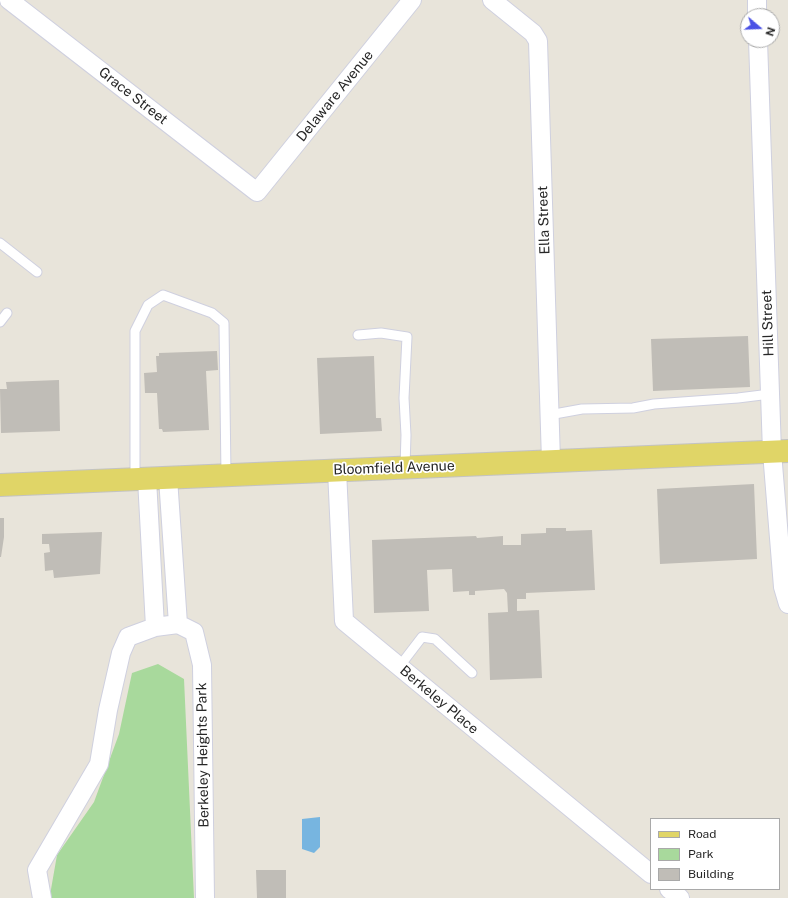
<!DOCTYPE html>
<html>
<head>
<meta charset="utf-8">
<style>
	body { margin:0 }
	#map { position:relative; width:788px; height:898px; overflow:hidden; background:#e8e4da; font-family:"Public Sans",sans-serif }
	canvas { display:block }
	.legend { position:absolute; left:650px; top:818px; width:130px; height:72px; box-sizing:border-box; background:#fff; border:1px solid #a9a9a9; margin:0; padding:5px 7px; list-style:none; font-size:12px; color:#272727 }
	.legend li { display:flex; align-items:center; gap:8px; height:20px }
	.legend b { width:20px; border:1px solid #a9a9a9 }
	.north { position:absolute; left:740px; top:8px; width:40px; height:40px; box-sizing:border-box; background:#fff; border:1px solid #a9a9a9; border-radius:50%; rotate:109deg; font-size:11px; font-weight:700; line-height:16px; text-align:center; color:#272727 }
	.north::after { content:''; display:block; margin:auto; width:14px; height:18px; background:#4a51e5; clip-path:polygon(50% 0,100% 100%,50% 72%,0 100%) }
</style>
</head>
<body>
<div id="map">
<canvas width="788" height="898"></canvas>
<ul class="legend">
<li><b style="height:5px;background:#e0d567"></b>Road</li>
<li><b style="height:11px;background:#a8d99c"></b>Park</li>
<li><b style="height:11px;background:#c0bdb7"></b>Building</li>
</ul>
<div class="north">N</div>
</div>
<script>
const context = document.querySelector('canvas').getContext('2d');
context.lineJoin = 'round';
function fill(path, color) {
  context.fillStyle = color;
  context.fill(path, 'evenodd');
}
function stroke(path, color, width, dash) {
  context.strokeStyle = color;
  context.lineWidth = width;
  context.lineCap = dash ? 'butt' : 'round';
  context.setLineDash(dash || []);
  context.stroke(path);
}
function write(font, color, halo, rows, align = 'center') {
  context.font = font + ' "Public Sans",sans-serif';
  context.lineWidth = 3.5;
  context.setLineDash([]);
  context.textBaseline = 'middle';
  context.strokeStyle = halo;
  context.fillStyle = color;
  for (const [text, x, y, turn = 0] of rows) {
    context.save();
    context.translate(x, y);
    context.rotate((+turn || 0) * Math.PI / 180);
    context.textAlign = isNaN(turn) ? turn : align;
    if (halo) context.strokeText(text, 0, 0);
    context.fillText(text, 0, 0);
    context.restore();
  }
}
const green = new Path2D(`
	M158 664 184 679 194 898H52L50 895 57 855 94 802 119 734 132 673Z`);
const water = new Path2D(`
	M320 817V847L314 853 302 849V819Z`);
const building = new Path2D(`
	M748 336 750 387 653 391 651 339Z
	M217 351 218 370 206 371 209 430 163 432 162 429H159L157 393H145L144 373 157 372 156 356H159V353Z
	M374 356 376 418H381L382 431 320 434 317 358Z
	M59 380 60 431 1 433 0 389H7L6 382Z
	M754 484 757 559 660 564 657 489Z
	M0 518H4V537L1 557H0Z
	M546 528H566V531L592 530 595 590 526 593V599H517V611L539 610 542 678 490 680 488 613 508 612 507 593 504 589 475 591V595H469V591L453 592 452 569 427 570 429 611 374 613 372 540 476 536 477 538 503 536V545H521V534L546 533Z
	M102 532 100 574 54 578 53 570 45 571 44 553 50 552 49 544H42V534Z
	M256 870H286V898H257Z`);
const lane = new Path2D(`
	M0 243 37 272
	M0 322 7 313
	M358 335 381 333 407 337 404 398 406 435 405 467
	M549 415 582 409 633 408 654 404 738 398 770 394
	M135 480V331L148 305 163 295 212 313 224 323 226 475
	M399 667 422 637 435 639 472 673`);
const street = new Path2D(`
	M9 0 257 192 412 0
	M492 0 533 33 538 41 551 461
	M757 0V16
	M758 40 772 452 783 587 788 604
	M337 470 344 621 651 874
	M168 478 178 624
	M147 479 155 627
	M669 889 680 898
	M42 898 37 870 99 764 108 710 121 653 128 637 155 627 178 624 194 632 202 665 205 898`);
const primary = new Path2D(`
	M0 485 788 451`);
const streetNames = [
	["Grace Street",133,96,38],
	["Delaware Avenue",335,96,-51],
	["Ella Street",544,220,-92],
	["Hill Street",768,323,-92],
	["Bloomfield Avenue",394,468,-2],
	["Berkeley Place",439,700,40],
	["Berkeley Heights Park",203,755,-91]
];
fill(green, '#a8d99c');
fill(water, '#77b5e0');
fill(building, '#c0bdb7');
stroke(lane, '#cfd0df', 11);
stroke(street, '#cfd0df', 20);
stroke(primary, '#c3c3c3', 24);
stroke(lane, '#fff', 9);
stroke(street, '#fff', 18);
stroke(primary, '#e0d567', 22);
write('14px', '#272727', '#fff', streetNames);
</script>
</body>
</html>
